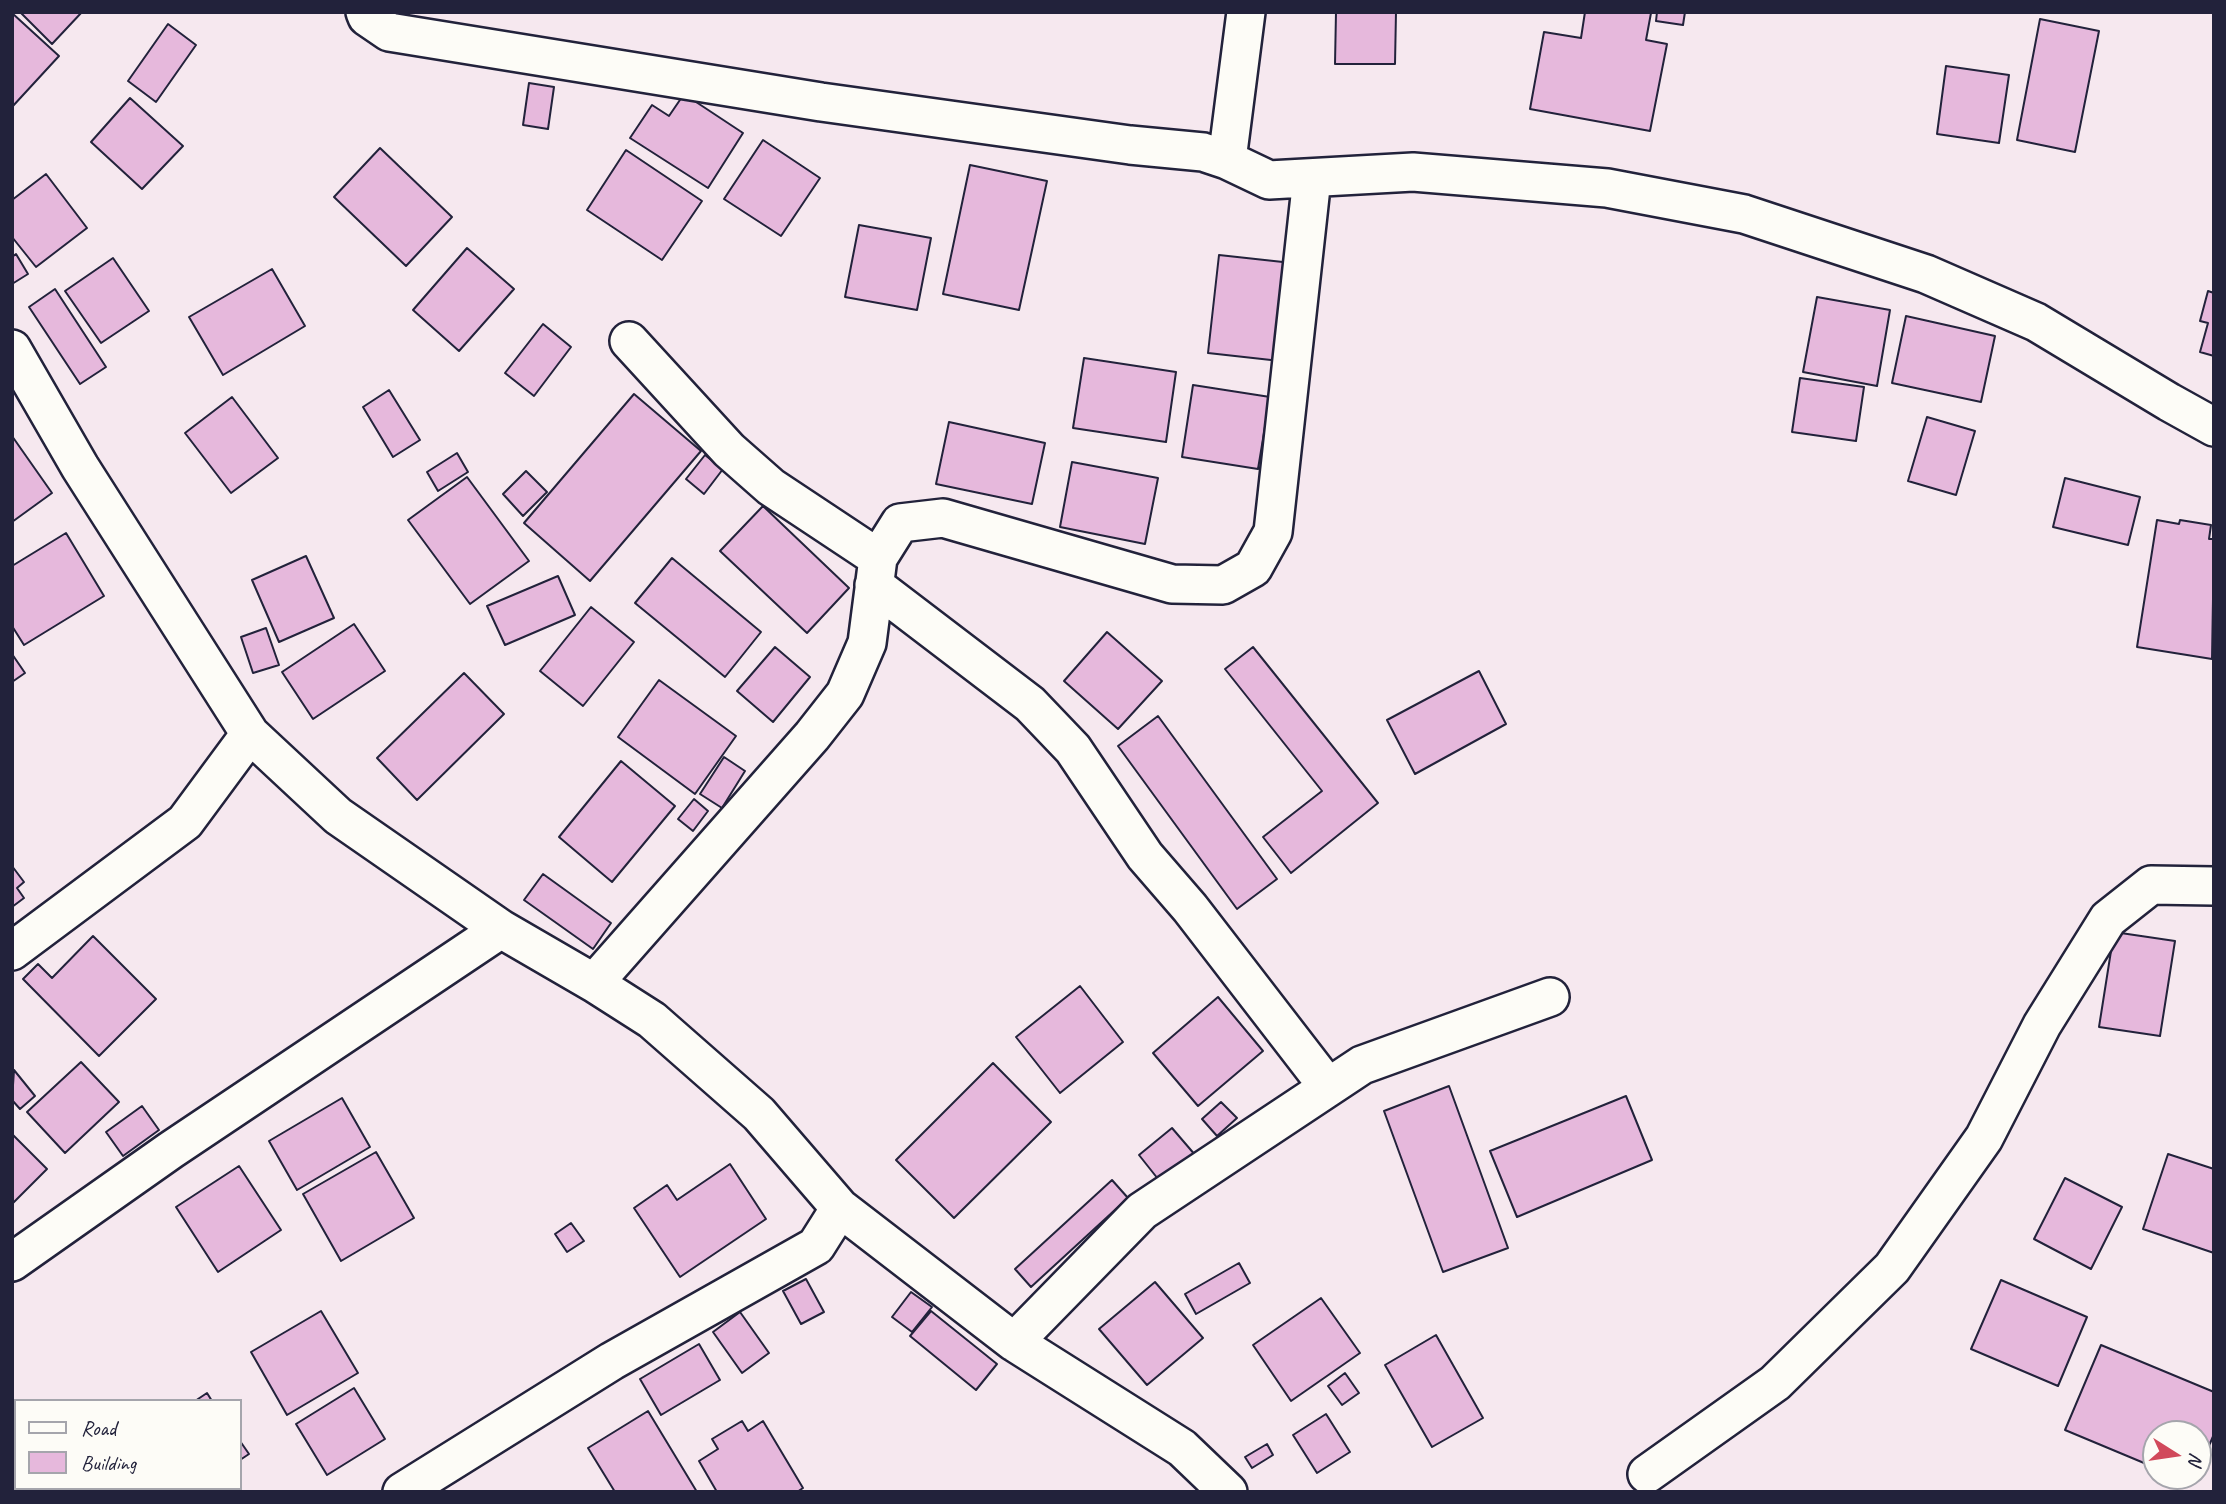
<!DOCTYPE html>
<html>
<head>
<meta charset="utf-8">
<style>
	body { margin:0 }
	#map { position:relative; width:2226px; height:1504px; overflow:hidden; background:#f6e8ef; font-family:Caveat,sans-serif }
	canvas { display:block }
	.frame { position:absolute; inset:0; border:14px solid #22223b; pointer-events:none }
	.legend { position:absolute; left:14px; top:1399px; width:228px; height:91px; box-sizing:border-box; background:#fdfcf7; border:2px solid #a5a5ac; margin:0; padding:9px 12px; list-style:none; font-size:21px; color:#22223b }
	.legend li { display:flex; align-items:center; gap:14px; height:35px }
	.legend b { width:35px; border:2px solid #a5a5ac }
	.north { position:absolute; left:2142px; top:1420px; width:70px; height:70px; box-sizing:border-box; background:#fdfcf7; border:2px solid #a5a5ac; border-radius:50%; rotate:102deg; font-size:19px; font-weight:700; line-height:28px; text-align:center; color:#22223b }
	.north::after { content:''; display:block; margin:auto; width:24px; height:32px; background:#d1495b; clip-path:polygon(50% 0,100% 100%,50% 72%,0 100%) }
</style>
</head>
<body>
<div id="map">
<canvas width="2226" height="1504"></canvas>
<div class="frame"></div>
<ul class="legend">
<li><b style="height:9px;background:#fdfcf7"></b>Road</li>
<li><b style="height:19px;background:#e6b8dc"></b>Building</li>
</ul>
<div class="north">N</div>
</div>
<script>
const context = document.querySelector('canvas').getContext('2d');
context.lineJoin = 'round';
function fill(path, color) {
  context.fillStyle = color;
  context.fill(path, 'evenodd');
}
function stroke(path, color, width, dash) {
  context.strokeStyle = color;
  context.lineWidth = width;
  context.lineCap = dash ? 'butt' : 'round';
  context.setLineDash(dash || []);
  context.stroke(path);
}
const building = new Path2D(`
	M20 12H82L52 44Z
	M1336 12H1396L1395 64H1335Z
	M1585 12 1651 13 1646 40 1667 44 1650 131 1530 109 1544 32 1581 38Z
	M1657 12H1685L1683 25 1656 21Z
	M12 13 59 56 12 107Z
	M2040 19 2099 31 2075 152 2017 140Z
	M168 24 196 45 156 102 128 81Z
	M1946 66 2009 75 1999 143 1937 134Z
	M529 83 554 87 548 129 523 125Z
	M684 94 743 133 708 188 630 138 652 105 669 116Z
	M130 98 183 146 142 189 91 142Z
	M763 140 820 178 781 236 724 199Z
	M380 148 452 217 406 266 334 197Z
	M626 150 702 201 662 260 587 210Z
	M970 165 1047 181 1019 310 943 294Z
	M46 174 87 228 36 267 12 237V200Z
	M859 225 931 238 917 310 845 297Z
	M467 248 514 289 459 351 413 310Z
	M16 254 28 274 12 284V257Z
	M1219 255 1292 263 1280 361 1208 353Z
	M113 258 149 311 101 343 65 291Z
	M272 269 305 326 223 375 189 317Z
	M55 289 106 367 80 384 29 307Z
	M2208 291 2214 293V356L2200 352 2208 323 2200 321Z
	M1817 297 1890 310 1877 386 1803 372Z
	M1906 316 1995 336 1981 402 1892 383Z
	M543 324 571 347 534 396 505 373Z
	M1084 358 1176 372 1166 442 1073 428Z
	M1800 378 1864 387 1856 441 1792 432Z
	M1193 385 1270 397 1258 469 1182 457Z
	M389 390 420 440 393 457 363 407Z
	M634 394 701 451 590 581 524 523Z
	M232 397 278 458 231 493 185 433Z
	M1927 417 1975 431 1956 495 1908 481Z
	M949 422 1045 443 1032 504 936 484Z
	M12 436 52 493 12 522Z
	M457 453 468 472 438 491 427 472Z
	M705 455 723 469 704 494 686 479Z
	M1072 462 1158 478 1145 544 1060 527Z
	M526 471 547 492 523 516 503 494Z
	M467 477 529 561 470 604 408 520Z
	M2065 478 2140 497 2128 545 2053 527Z
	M763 506 849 588 807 633 720 551Z
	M2157 520 2179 524 2180 520 2211 525 2209 539H2214L2212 659 2137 647Z
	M66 533 104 596 24 645 12 626V566Z
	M306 556 334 618 279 642 252 580Z
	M672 558 761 632 725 677 635 603Z
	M558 576 575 615 505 645 487 606Z
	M591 607 634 642 583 706 540 671Z
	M354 624 385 671 313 719 282 672Z
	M266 628 279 665 253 673 241 637Z
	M1107 632 1162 681 1118 729 1064 681Z
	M775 647 810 677 773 722 737 691Z
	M1253 647 1378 803 1291 873 1263 837 1322 791 1225 669Z
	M12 654 25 673 12 682Z
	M1479 671 1506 724 1415 774 1387 720Z
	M464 673 504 714 417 800 377 758Z
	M659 680 736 736 695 794 618 737Z
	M1158 716 1277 879 1237 909 1118 746Z
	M724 757 745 771 722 808 700 794Z
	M621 761 675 806 612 882 559 837Z
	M694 799 708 811 693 831 678 819Z
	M12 866 24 882 17 888 24 898 12 907Z
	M543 874 611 923 593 949 524 900Z
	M2114 932 2175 941 2160 1036 2099 1027Z
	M93 936 156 999 99 1056 23 979 38 964 52 978Z
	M1080 986 1123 1042 1060 1093 1016 1037Z
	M1218 997 1263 1051 1198 1106 1153 1053Z
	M81 1062 119 1102 65 1153 27 1112Z
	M993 1063 1051 1122 954 1218 896 1160Z
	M14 1070 35 1096 20 1109 12 1100Z
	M1449 1086 1508 1248 1443 1272 1384 1111Z
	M1626 1096 1652 1160 1517 1217 1490 1151Z
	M342 1098 370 1147 297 1190 269 1141Z
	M1221 1102 1237 1118 1217 1136 1202 1119Z
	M142 1106 159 1130 123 1156 106 1132Z
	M1172 1128 1196 1156 1162 1184 1139 1155Z
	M12 1134 47 1169 12 1204Z
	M376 1152 414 1218 341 1261 303 1194Z
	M2168 1154 2214 1169V1253L2143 1229Z
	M730 1164 766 1219 680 1277 634 1208 667 1185 677 1200Z
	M239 1166 281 1230 218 1272 176 1207Z
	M2065 1178 2122 1207 2091 1269 2034 1239Z
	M1112 1180 1128 1198 1031 1287 1015 1269Z
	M571 1223 584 1241 567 1252 555 1234Z
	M1239 1263 1250 1283 1196 1314 1185 1294Z
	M806 1279 824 1312 801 1324 783 1291Z
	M2001 1280 2087 1317 2058 1386 1971 1349Z
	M1155 1282 1203 1338 1147 1385 1099 1329Z
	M911 1292 932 1307 912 1332 892 1317Z
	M1321 1298 1360 1353 1291 1401 1253 1345Z
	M321 1311 358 1373 287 1415 251 1352Z
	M931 1311 997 1364 976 1390 910 1336Z
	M740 1312 769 1353 742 1373 713 1332Z
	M1436 1335 1483 1418 1432 1447 1385 1365Z
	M699 1344 720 1380 661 1415 640 1379Z
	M2101 1345 2214 1392V1434L2198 1472V1434H2156V1468L2065 1430Z
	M1345 1373 1359 1393 1342 1405 1328 1386Z
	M354 1388 385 1439 327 1475 296 1424Z
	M207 1393 212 1401H195Z
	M648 1411 697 1492H615L588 1448Z
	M1326 1414 1350 1452 1317 1473 1293 1435Z
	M742 1421 748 1431 763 1421 803 1488 797 1492H717L699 1461 718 1449 712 1439Z
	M240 1441 249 1454 240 1460Z
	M1267 1444 1273 1455 1252 1468 1245 1457Z
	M2175 1476H2196L2193 1484Z
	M16 1481V1488H52L54 1492H12V1483Z
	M83 1488H171L173 1492H85Z`);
const minor = new Path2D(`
	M365 12 367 17 389 32 821 102 1130 145 1203 152 1227 160 1269 180 1413 172 1607 188 1744 214 1926 274 2036 322 2169 402 2214 427
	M1227 160 1246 12
	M629 341 729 450 771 487 878 558
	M12 349 80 467 250 734 338 816 501 929 594 983 652 1020 759 1114 840 1208 1014 1342 1182 1448 1228 1492
	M874 585 1030 704 1073 749 1145 856 1190 908 1328 1087
	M12 951 185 822 250 734
	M594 983 812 736 845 694 867 643 878 558 900 523 943 518 1172 584 1223 585 1253 568 1273 532 1312 178
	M12 1262 171 1150 501 929
	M1014 1342 1142 1211 1362 1065 1550 997
	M1647 1474 1775 1383 1892 1268 1984 1138 2042 1025 2108 919 2151 885 2214 886
	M402 1492 612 1361 816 1246 840 1208`);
fill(building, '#e6b8dc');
stroke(building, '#22223b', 2);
stroke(minor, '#22223b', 42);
stroke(minor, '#fdfcf7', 37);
</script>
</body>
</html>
